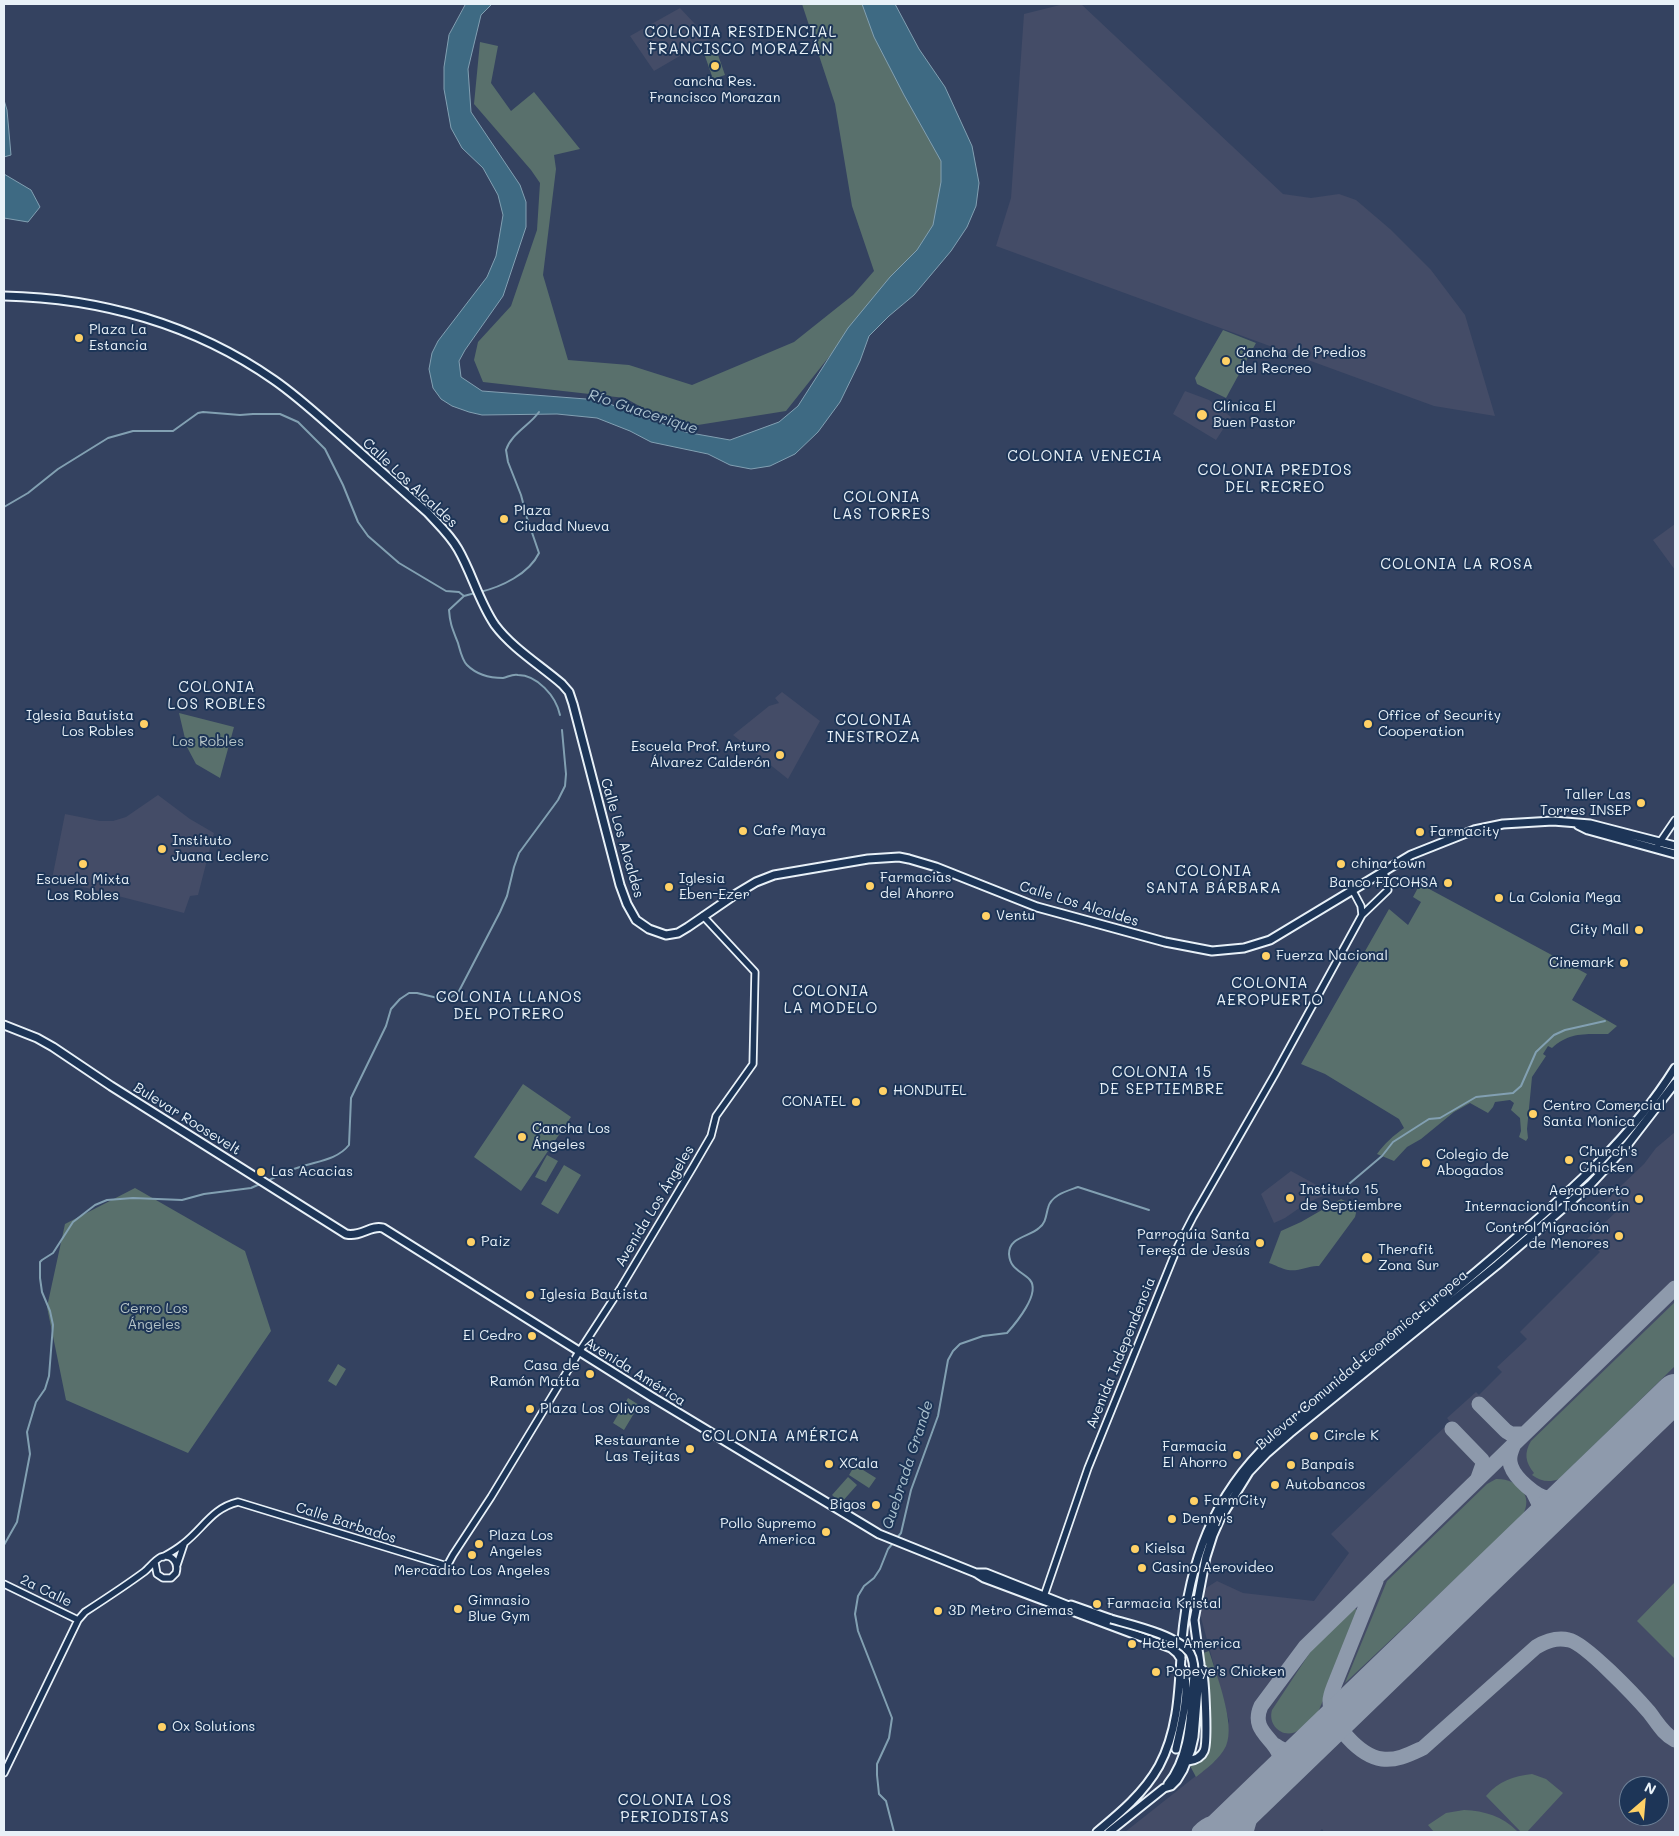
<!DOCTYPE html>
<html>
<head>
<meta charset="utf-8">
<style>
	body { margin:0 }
	#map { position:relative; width:1679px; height:1836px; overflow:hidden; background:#344260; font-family:Mali,sans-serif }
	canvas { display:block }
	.frame { position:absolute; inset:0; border:5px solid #e8f1f8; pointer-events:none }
	.north { position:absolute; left:1619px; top:1776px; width:50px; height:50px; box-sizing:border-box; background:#1d3557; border:1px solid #6e8097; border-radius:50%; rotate:27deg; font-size:14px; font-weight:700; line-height:20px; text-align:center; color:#e8f1f8 }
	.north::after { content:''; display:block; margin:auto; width:18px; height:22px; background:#ffd166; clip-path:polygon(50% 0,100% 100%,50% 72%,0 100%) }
</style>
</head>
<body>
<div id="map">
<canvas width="1679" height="1836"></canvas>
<div class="frame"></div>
<div class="north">N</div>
</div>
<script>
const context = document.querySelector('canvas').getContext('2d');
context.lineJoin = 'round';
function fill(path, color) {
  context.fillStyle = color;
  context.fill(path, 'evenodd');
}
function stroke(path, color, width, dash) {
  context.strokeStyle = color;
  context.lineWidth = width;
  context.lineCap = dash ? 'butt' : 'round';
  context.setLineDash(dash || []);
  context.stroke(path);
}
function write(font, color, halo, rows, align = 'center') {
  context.font = font + ' Mali,sans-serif';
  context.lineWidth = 4;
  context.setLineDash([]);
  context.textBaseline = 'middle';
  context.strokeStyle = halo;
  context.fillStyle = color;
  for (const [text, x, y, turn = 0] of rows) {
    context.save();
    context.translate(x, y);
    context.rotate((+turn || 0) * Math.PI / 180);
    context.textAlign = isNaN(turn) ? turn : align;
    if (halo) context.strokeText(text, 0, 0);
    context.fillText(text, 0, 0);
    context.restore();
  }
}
const built = new Path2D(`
	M1064 4H1081L1283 194 1311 198 1339 194 1356 200 1390 229 1431 270 1465 315 1495 416 1434 406 996 246 1011 198 1024 14Z
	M680 8 709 39 654 71 630 36Z
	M1185 391 1209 400 1231 417 1216 440 1173 414Z
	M1675 524V570L1653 540Z
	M782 692 820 721 788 779 733 735 769 706 779 703 775 698Z
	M158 795 190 819 214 833 198 895 190 896 184 913 52 879 65 814 100 821H113L126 817Z
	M1675 1132V1832H1324L1322 1829 1319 1832H1125L1216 1760 1229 1721 1200 1614 1206 1588 1217 1581 1243 1593 1314 1601 1349 1553 1331 1534 1450 1422 1447 1418 1476 1392 1479 1395 1502 1372 1497 1367 1527 1339 1520 1332 1600 1252 1587 1239 1615 1213 1604 1202 1644 1164 1656 1148ZM1629 1786H1659V1816H1629Z
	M1291 1171 1331 1193 1308 1202 1285 1218 1274 1223 1261 1194Z`);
const green = new Path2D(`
	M802 4H871L951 137 936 245 840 343 786 411 679 428 625 398 483 382 474 360 478 342 511 306 537 230 540 183 531 170 474 104 480 42 498 46 491 83 511 111 534 92 580 149 554 155 556 169 543 275 568 360 629 365 692 385 794 342 853 295 874 271 852 206 835 104Z
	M717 52 725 75 713 79 705 56Z
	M1223 330 1256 343 1226 398 1197 384 1195 378Z
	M179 713 234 727 220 778 196 764 187 747Z
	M1420 884 1587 974 1572 1000 1617 1026 1608 1034C1585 1034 1569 1032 1552 1048L1548 1046 1543 1054 1546 1056 1532 1077 1527 1129 1528 1138 1526 1141 1519 1137 1521 1131 1520 1118 1511 1110 1514 1103 1510 1100 1495 1102 1493 1107 1488 1113 1470 1103 1454 1112 1421 1139 1407 1147 1394 1161 1377 1154C1385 1143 1393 1136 1404 1128L1399 1119 1325 1074 1301 1064 1389 909 1408 925 1421 902 1413 897Z
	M523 1084 571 1117 521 1191 474 1157Z
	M547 1155 558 1161 546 1182 535 1177Z
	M564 1165 581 1175 558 1214 541 1204Z
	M135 1188 245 1251 271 1331 188 1453 66 1400 47 1307 65 1224Z
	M1341 1199 1353 1205 1356 1213 1355 1217 1319 1266C1309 1265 1299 1272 1288 1270 1282 1269 1275 1265 1269 1263L1281 1231 1301 1222Z
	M1675 1302V1366L1559 1479C1549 1483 1540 1481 1532 1475L1534 1473C1525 1462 1524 1453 1531 1441Z
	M338 1364 346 1369 336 1386 328 1381Z
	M628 1398 639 1405 624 1430 613 1423Z
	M855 1465 876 1478 869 1488 849 1475Z
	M848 1477 857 1485 841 1503 832 1495Z
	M1496 1479C1517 1478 1535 1496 1522 1516L1345 1683 1387 1581 1487 1484Z
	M1675 1582V1659L1637 1621Z
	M1353 1609H1356L1357 1612C1344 1644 1333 1678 1319 1710 1316 1716 1306 1725 1300 1729 1286 1741 1267 1727 1272 1710L1311 1651Z
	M1209 1651C1216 1674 1236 1724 1226 1746 1219 1760 1207 1768 1196 1777L1188 1762 1204 1751 1200 1654Z
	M1532 1774 1546 1779 1563 1793 1527 1832H1521L1486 1796C1499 1781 1513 1776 1532 1774Z
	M1464 1810C1485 1811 1502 1816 1517 1831L1515 1832H1434L1428 1825 1446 1813Z`);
const water = new Path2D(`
	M466 4H492L481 15 468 69 471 112 520 185 526 202V227L503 296 465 350 459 361 461 377 482 391 599 400 685 432 730 440 779 422 798 406 848 328 890 277 917 250 933 225 941 182V161L904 95 874 37 862 4H895L919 49 945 87 972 146 979 183 976 206 967 227 951 251 914 295 889 316 869 336 860 361 840 402 818 432 795 454 770 466 751 469 730 465 708 454 651 442 630 431 597 418 557 414 482 415 469 412 452 406 441 399 433 388 429 369 432 353 438 341 487 277 496 256 503 215 498 195 483 168 462 148 451 128 444 89V67L449 35Z
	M4 100 7 110 11 155 4 157Z
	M4 174 31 190 40 207 28 222 4 218Z`);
const stream = new Path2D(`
	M4 507 28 493 58 469 108 438 133 431H173L198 413 203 412 240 415 253 414H280L298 422 325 449 343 485 358 522 368 536 399 563 446 591 459 592 464 596
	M480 592C501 587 529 574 539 553L527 518 521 495 508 462 506 450C511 434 530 425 539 412
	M475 593 464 596 449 610C450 625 453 630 458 643 460 650 462 660 467 665 476 674 490 678 503 678 508 677 512 674 518 675 537 675 556 696 560 715
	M267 1181C278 1176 289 1170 300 1167 317 1161 337 1160 349 1145L351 1098 386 1026 391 1009 400 999 409 993H417L446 1000 458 993 500 912 507 896 514 867 519 853 558 800 565 786 566 774 562 730
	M1343 1189 1382 1156 1393 1142 1429 1119 1440 1118 1476 1097 1513 1093 1521 1086 1536 1052 1554 1035 1565 1030 1605 1021
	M896 1539 901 1533 911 1490 938 1416 948 1360 953 1351 960 1344 983 1336 1007 1333C1016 1323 1041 1293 1030 1280 1022 1271 1010 1270 1009 1254 1009 1237 1029 1237 1039 1228 1046 1223 1046 1215 1048 1208 1051 1195 1067 1191 1078 1187L1149 1210
	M893 1543 888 1549 880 1569 874 1578 864 1586 858 1596 855 1614 858 1631 892 1718 889 1738 877 1764V1775L879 1794 886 1801 894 1832
	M4 1545 17 1522 30 1454 27 1432 36 1402 45 1389 49 1376 53 1325 50 1311 42 1292 40 1278V1262L42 1260 53 1253 73 1222 95 1205 107 1200 133 1198 182 1200 204 1194 251 1188 260 1184`);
const taxiway = new Path2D(`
	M1479 1404 1506 1431 1511 1434H1524
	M1452 1429 1482 1460 1483 1464 1478 1478
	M1514 1444C1511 1451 1508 1458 1511 1466 1515 1478 1536 1497 1548 1498 1556 1500 1564 1497 1571 1494
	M1533 1492 1539 1504 1538 1526
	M1376 1581 1334 1686C1332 1691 1330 1696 1330 1701 1330 1724 1360 1756 1382 1759 1397 1761 1410 1754 1423 1748L1536 1647C1546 1641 1556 1637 1569 1640 1585 1643 1636 1697 1649 1712 1657 1722 1663 1734 1675 1740
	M1275 1745C1287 1754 1296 1753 1309 1747
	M1275 1779C1296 1740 1246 1740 1261 1706L1305 1647 1675 1288
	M1199 1832C1207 1823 1217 1820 1228 1825
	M1246 1832 1256 1797`);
const runway = new Path2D(`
	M1220 1832 1675 1393`);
const minor = new Path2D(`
	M1658 845 1675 820
	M1353 891 1361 906 1362 915
	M163 1557C170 1553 177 1549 183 1544 203 1529 212 1508 238 1502L447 1566 453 1555 491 1497 579 1352 620 1289 693 1167 711 1136 716 1116 753 1064 755 972 703 916
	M177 1565 184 1544
	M4 1584 78 1620
	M1043 1599 1088 1468 1178 1246 1193 1217 1275 1074 1362 915 1388 890 1384 871
	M4 1773 78 1620 85 1612C105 1599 125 1586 144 1572 149 1568 155 1560 161 1557 172 1553 179 1563 176 1573L171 1578H163L157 1574 155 1563`);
const major = new Path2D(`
	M4 296C100 298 194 324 274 380 300 398 323 420 346 440 374 465 401 489 428 513 439 525 450 535 458 549 472 573 479 602 495 625 512 648 540 665 562 684L569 692 573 704 620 885 627 904 636 920 649 929 666 935 678 933 688 927 736 894 756 882 774 875 868 859 899 857 909 859 936 867 1037 907 1165 942 1212 951 1244 948 1270 940 1411 855 1474 830 1503 824 1553 821 1590 824 1675 846
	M1578 825 1588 830 1675 854
	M4 1025 37 1038 53 1047 111 1086 346 1234C362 1237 370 1225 383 1228L652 1397 879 1534 976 1573 984 1578 1171 1648 1177 1653 1181 1659
	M976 1573H986L1074 1608
	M1071 1605 1111 1619
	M1176 1749C1180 1729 1193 1684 1181 1667
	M1188 1761C1195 1760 1201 1758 1204 1751 1208 1743 1205 1679 1202 1669
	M1168 1784C1192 1754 1190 1713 1194 1676
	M1097 1832C1120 1813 1144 1793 1159 1766 1180 1727 1179 1683 1182 1640 1189 1563 1213 1495 1271 1441 1350 1375 1432 1311 1510 1243 1572 1190 1632 1137 1675 1068
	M1109 1832 1164 1788 1171 1786 1177 1780 1183 1770 1191 1750 1194 1737 1200 1664 1194 1620 1206 1557 1213 1535 1220 1519 1249 1472 1267 1453 1290 1433 1497 1265 1591 1184 1628 1144 1675 1083`);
const majorBridge = new Path2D(`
	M1111 1619C1132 1625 1177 1635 1190 1653 1194 1660 1194 1668 1194 1676`);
const markers = [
	[715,66,5,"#ffd166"],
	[79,338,5,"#ffd166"],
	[1226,361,5,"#ffd166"],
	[1202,415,6,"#ffd166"],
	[504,519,5,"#ffd166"],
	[144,724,5,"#ffd166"],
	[1368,724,5,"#ffd166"],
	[780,755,5,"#ffd166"],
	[1641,803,5,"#ffd166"],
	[743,831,5,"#ffd166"],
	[1420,832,5,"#ffd166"],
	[162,849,5,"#ffd166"],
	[83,864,5,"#ffd166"],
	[1341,864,5,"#ffd166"],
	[1448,883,5,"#ffd166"],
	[870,886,5,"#ffd166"],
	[669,887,5,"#ffd166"],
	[1499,898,5,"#ffd166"],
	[986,916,5,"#ffd166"],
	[1639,930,5,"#ffd166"],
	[1266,956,5,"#ffd166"],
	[1624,963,5,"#ffd166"],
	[883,1091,5,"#ffd166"],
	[856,1102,5,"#ffd166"],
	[1533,1114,5,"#ffd166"],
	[522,1137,5,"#ffd166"],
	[1569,1160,5,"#ffd166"],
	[1426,1163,5,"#ffd166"],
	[261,1172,5,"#ffd166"],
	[1290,1198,5,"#ffd166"],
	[1639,1199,5,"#ffd166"],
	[1619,1236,5,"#ffd166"],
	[471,1242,5,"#ffd166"],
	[1260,1243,5,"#ffd166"],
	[1367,1258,6,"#ffd166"],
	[530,1295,5,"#ffd166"],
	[532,1336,5,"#ffd166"],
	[590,1374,5,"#ffd166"],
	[530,1409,5,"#ffd166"],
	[1314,1436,5,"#ffd166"],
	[690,1449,5,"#ffd166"],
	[1237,1455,5,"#ffd166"],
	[829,1464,5,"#ffd166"],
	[1291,1465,5,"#ffd166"],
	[1275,1485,5,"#ffd166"],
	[1194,1501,5,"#ffd166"],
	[876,1505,5,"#ffd166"],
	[1172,1519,5,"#ffd166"],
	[826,1532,5,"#ffd166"],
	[479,1544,5,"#ffd166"],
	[1135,1549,5,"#ffd166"],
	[472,1555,5,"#ffd166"],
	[1142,1568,5,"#ffd166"],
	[1097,1604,5,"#ffd166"],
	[458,1609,5,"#ffd166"],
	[938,1611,5,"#ffd166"],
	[1132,1644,5,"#ffd166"],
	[1156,1672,5,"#ffd166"],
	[162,1727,5,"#ffd166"]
];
const poiNames = [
	["cancha Res.",715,82,"center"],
	["Francisco Morazan",715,98,"center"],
	["Plaza La",89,330],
	["Estancia",89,346],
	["Cancha de Predios",1236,353],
	["del Recreo",1236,369],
	["Clínica El",1213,407],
	["Buen Pastor",1213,423],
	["Plaza",514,511],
	["Ciudad Nueva",514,527],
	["Iglesia Bautista",134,716,"right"],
	["Los Robles",134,732,"right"],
	["Office of Security",1378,716],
	["Cooperation",1378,732],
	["Escuela Prof. Arturo",770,747,"right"],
	["Álvarez Calderón",770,763,"right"],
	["Taller Las",1631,795,"right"],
	["Torres INSEP",1631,811,"right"],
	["Cafe Maya",753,831],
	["Farmacity",1430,832],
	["Instituto",172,841],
	["Juana Leclerc",172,857],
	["china town",1351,864],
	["Farmacias",880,878],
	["del Ahorro",880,894],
	["Iglesia",679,879],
	["Eben-Ezer",679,895],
	["Escuela Mixta",83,880,"center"],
	["Los Robles",83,896,"center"],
	["Banco FICOHSA",1438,883,"right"],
	["La Colonia Mega",1509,898],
	["Ventu",996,916],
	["City Mall",1629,930,"right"],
	["Fuerza Nacional",1276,956],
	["Cinemark",1614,963,"right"],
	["HONDUTEL",893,1091],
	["CONATEL",846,1102,"right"],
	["Centro Comercial",1543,1106],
	["Santa Monica",1543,1122],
	["Cancha Los",532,1129],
	["Ángeles",532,1145],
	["Church's",1579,1152],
	["Chicken",1579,1168],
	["Colegio de",1436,1155],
	["Abogados",1436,1171],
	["Las Acacias",271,1172],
	["Instituto 15",1300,1190],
	["de Septiembre",1300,1206],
	["Aeropuerto",1629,1191,"right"],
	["Internacional Toncontín",1629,1207,"right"],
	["Control Migración",1609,1228,"right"],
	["de Menores",1609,1244,"right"],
	["Parroquia Santa",1250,1235,"right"],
	["Teresa de Jesús",1250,1251,"right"],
	["Paiz",481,1242],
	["Therafit",1378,1250],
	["Zona Sur",1378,1266],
	["Iglesia Bautista",540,1295],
	["El Cedro",522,1336,"right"],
	["Casa de",580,1366,"right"],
	["Ramón Matta",580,1382,"right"],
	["Plaza Los Olivos",540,1409],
	["Circle K",1324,1436],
	["Restaurante",680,1441,"right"],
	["Las Tejitas",680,1457,"right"],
	["Farmacia",1227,1447,"right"],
	["El Ahorro",1227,1463,"right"],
	["XCala",839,1464],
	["Banpais",1301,1465],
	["Autobancos",1285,1485],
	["FarmCity",1204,1501],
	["Bigos",866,1505,"right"],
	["Denny's",1182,1519],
	["Pollo Supremo",816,1524,"right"],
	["America",816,1540,"right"],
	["Plaza Los",489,1536],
	["Angeles",489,1552],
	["Kielsa",1145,1549],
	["Casino Aerovideo",1152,1568],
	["Mercadito Los Angeles",472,1571,"center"],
	["Gimnasio",468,1601],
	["Blue Gym",468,1617],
	["Farmacia Kristal",1107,1604],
	["3D Metro Cinemas",948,1611],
	["Hotel America",1142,1644],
	["Popeye's Chicken",1166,1672],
	["Ox Solutions",172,1727]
];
const streetNames = [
	["Calle Los Alcaldes",410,483,43],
	["Calle Los Alcaldes",622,838,74],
	["Calle Los Alcaldes",1079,904,17],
	["Bulevar Roosevelt",187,1119,32],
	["Avenida Los Ángeles",655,1206,-59],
	["Avenida Independencia",1121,1353,-68],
	["Bulevar Comunidad Económica Europea",1362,1360,-40],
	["Avenida América",635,1372,32],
	["Calle Barbados",346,1523,18],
	["2a Calle",46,1591,26]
];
const parkNames = [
	["Los Robles",208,742],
	["Cerro Los",154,1309],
	["Ángeles",154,1325]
];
const neighbourhoodNames = [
	["COLONIA RESIDENCIAL",741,32],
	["FRANCISCO MORAZÁN",741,49],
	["COLONIA VENECIA",1085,456],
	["COLONIA PREDIOS",1275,470],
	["DEL RECREO",1275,487],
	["COLONIA",882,497],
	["LAS TORRES",882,514],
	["COLONIA LA ROSA",1457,564],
	["COLONIA",217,687],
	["LOS ROBLES",217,704],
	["COLONIA",874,720],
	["INESTROZA",874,737],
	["COLONIA",1214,871],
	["SANTA BÁRBARA",1214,888],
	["COLONIA",1270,983],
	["AEROPUERTO",1270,1000],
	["COLONIA",831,991],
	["LA MODELO",831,1008],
	["COLONIA LLANOS",509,997],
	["DEL POTRERO",509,1014],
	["COLONIA 15",1162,1072],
	["DE SEPTIEMBRE",1162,1089],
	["COLONIA AMÉRICA",781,1436],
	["COLONIA LOS",675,1800],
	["PERIODISTAS",675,1817]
];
const waterNames = [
	["Río Guacerique",643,412,18],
	["Quebrada Grande",908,1465,-72]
];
fill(built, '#444c67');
fill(green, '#59706c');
fill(water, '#3e6a83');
stroke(water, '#82a0b2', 1);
stroke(stream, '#82a0b2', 2);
stroke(taxiway, '#8e9aac', 15);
stroke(runway, '#8e9aac', 38);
stroke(minor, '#e8f1f8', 9);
stroke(major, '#e8f1f8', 11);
stroke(minor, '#1d3557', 5.5);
stroke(major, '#1d3557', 7);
stroke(majorBridge, '#e8f1f8', 11, []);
stroke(majorBridge, '#1d3557', 7);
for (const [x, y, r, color] of markers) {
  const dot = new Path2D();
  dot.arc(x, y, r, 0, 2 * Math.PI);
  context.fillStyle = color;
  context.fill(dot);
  stroke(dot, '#1d3557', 2);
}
write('14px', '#e8f1f8', '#1d3557', poiNames, 'left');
write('14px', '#e8f1f8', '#1d3557', streetNames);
write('14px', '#b6c4c7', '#1d3557', parkNames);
context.letterSpacing = '1px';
write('15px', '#e8f1f8', '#1d3557', neighbourhoodNames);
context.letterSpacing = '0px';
write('italic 15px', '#acc2cf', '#1d3557', waterNames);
</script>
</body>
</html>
